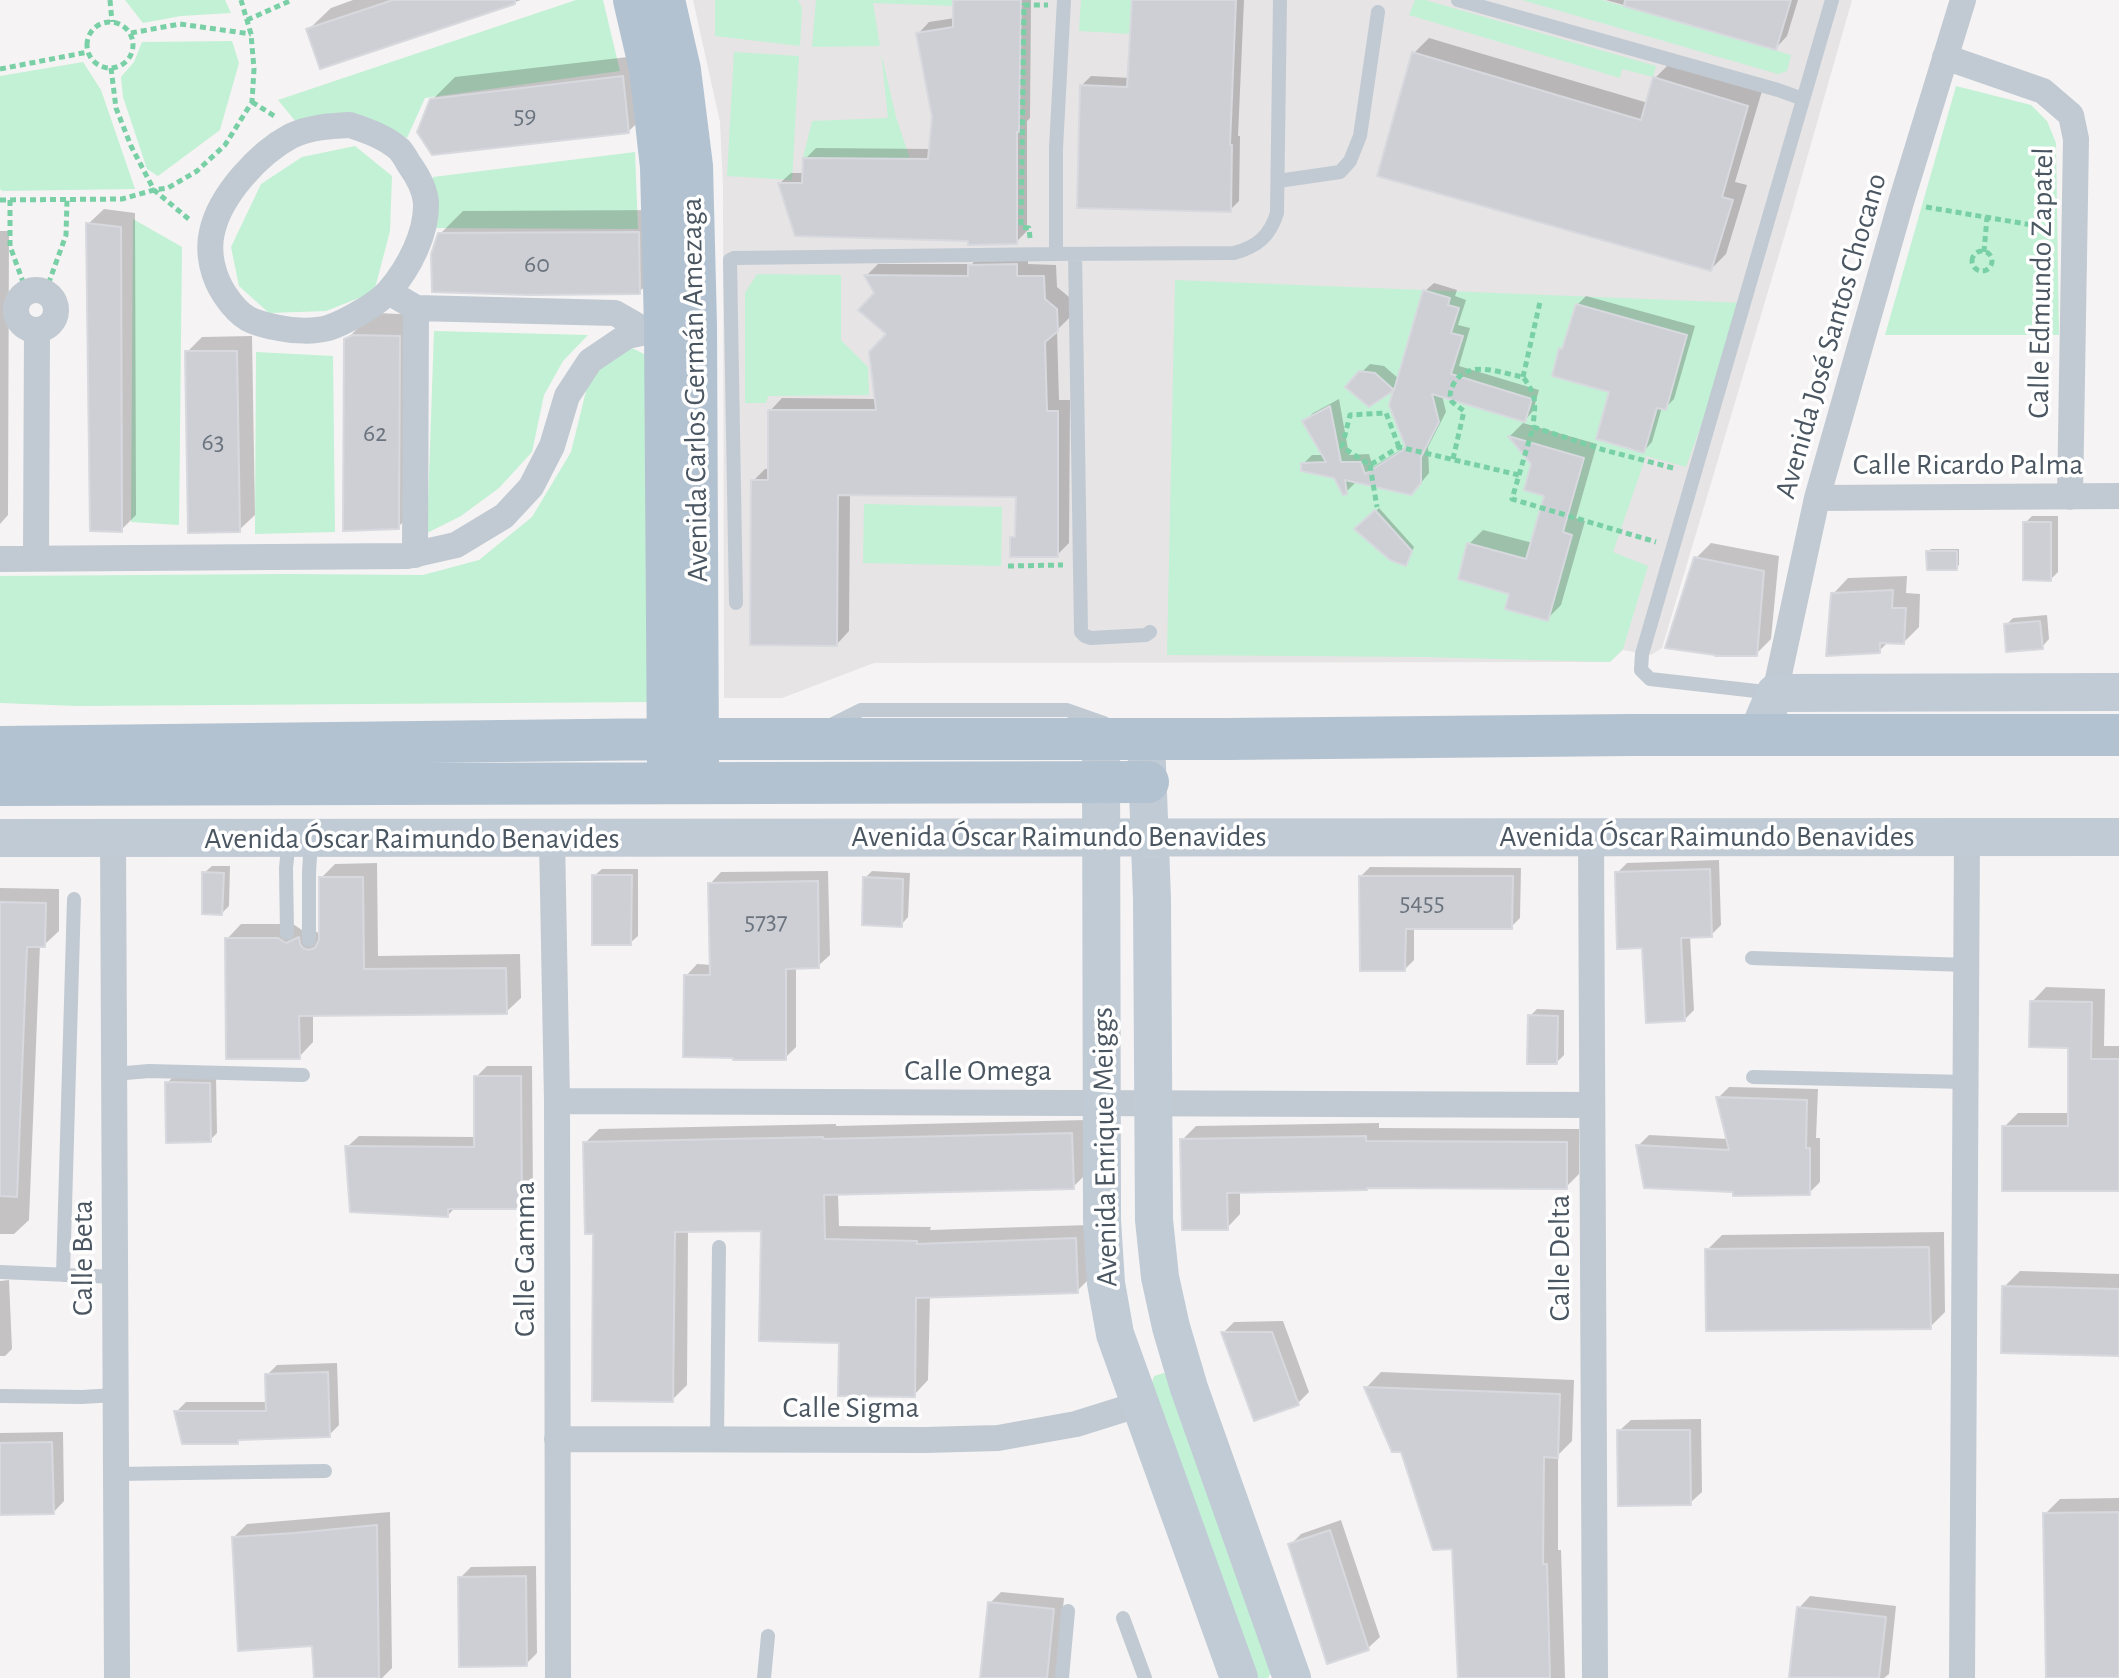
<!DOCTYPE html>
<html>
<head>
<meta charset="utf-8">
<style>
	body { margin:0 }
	canvas { display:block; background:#f5f3f3 }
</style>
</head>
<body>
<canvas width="2119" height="1678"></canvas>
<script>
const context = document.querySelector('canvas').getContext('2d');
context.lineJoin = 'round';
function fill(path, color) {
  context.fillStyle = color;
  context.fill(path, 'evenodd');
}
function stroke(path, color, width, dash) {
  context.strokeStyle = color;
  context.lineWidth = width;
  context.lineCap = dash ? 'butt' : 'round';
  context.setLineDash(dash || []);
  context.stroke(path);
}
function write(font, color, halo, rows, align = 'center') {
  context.font = font + ' "Alegreya Sans",sans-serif';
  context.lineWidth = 7;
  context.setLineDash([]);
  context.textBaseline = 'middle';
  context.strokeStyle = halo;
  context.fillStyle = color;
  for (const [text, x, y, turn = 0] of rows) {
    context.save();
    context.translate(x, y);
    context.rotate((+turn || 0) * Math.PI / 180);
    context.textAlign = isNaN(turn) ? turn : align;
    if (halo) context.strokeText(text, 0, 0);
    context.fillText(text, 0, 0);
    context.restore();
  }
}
const education = new Path2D(`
	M693 0H1852L1791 214 1662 648 1651 655 1623 650 1610 662 874 663 782 698H724L723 185 720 122Z`);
const green = new Path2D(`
	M125 0H225L231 13 181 16 143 23Z
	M576 0H603L620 71 425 98 407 138 386 127 296 122 278 100Z
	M715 0H798L802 8 800 46 715 36Z
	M816 0H953V6L873 3 880 46 812 47Z
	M1081 0H1132L1131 34 1079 31Z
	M1415 0H1425L1656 66 1653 77 1622 69 1620 78 1409 15Z
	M1522 0H1602L1791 55 1787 71 1778 74Z
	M232 41 239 63 220 130 158 176 147 169 123 97 121 77 134 62 142 42Z
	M734 52 799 56 792 180 727 176Z
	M881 53 896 117 910 159 803 158 812 121 888 118Z
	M83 62 101 90 135 189 2 191 0 189V76Z
	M1956 86 2031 105 2047 121 2056 143 2059 335H1885Z
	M355 146 392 176 390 231 374 292 326 311 269 313 239 286 231 247 261 184 302 157Z
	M635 152 638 229 431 228 433 177Z
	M133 219 182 247 179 525 131 522Z
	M757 274 841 275V340L868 367 869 395 768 396 766 403H745V293Z
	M1175 280 1745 303 1686 467 1646 456 1613 552 1648 566 1623 649 1610 662 1427 657 1167 655Z
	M434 331 588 335 563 361 544 395 532 452 499 488 461 516 427 533Z
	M632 348 648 356 655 702 77 706 0 703V576L285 574 423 575 479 560 532 517 571 452 588 383 609 359Z
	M256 352 333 356 335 532 255 534Z
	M864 504 1002 507 1001 566 863 563Z
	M1164 1373 1174 1378 1274 1667 1268 1678H1256L1151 1386 1154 1376Z`);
const shadow = new Path2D(`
	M353 0H521L321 66 308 30 331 8Z
	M955 0H1031L1030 118 1027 121V231L1016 242 970 239 780 183 791 173H804L805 159 816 148 931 149 934 116 918 34 929 22 955 18Z
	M1134 0H1244L1238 136H1240L1239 201 1230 210 1082 85 1091 76 1130 78Z
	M1606 0H1798L1787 36 1776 48Z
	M1429 38 1648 103 1655 78 1670 63 1762 91 1735 182 1747 185 1726 254 1711 269 1414 53Z
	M645 55 651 109 629 131 432 100 455 77Z
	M104 209 135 213 136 515 121 530 88 224Z
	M660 210 662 270 639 292 440 234 463 211Z
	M0 231H9L8 515 0 524Z
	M1028 253V264L1056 265 1057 287 1069 297 1070 317 1057 330 1059 400H1070L1069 543 1057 555 1012 538 1017 533 1018 495 850 493 849 631 837 644 753 481 765 469H770V411L782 398 876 399 889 334 876 293 866 276 878 264H972L982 254Z
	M1434 283 1457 290 1455 296 1466 300 1458 325 1470 328 1459 366 1539 390 1533 411 1525 420 1442 395 1446 412 1428 447 1429 473 1420 484 1354 481 1355 483 1346 492 1335 476 1303 464 1312 455H1324L1305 421 1313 413 1339 399 1349 455 1369 454 1373 467 1407 446 1397 386 1369 404 1361 373 1370 364 1384 366 1399 379 1425 291Z
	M1586 296 1695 326 1674 399 1665 408 1662 407 1652 442 1644 451 1611 391 1561 349 1566 345 1577 305Z
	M377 313 422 315 421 504 398 527 346 340 369 317Z
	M252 336 255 515 239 530 187 352 202 337Z
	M1523 423 1597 444 1576 518 1585 521 1561 605 1547 619 1512 593 1469 544 1483 530 1533 543 1546 495 1533 464 1510 436Z
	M1379 508 1414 547 1406 564 1357 529Z
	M2032 516H2058V572L2051 579 2025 523Z
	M1711 543 1779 556 1771 639 1756 654 1696 558Z
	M1931 549H1959V565L1956 568 1928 552Z
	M1907 576 1906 593 1920 594 1919 627 1904 642 1889 641 1879 651 1833 594 1848 578Z
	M2047 615 2049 639 2042 647 2006 625 2013 618Z
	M1719 860 1721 925 1711 935 1690 936 1694 1010 1684 1020 1617 873 1627 863Z
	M377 863 378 956 520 954 521 998 506 1012 313 1014V1042L299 1057 227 939 241 924H293L302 930 313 925 314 930 321 935V878L335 864Z
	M212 866H230L229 906 222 913 204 873Z
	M1370 867 1521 868 1520 918 1511 927H1414V960L1405 969 1361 876Z
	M602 869H638V936L630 943 594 876Z
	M828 871 830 955 818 966 796 967V1047L785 1058 686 976 697 964 712 965 710 884 721 872Z
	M872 871 910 873 908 917 901 925 865 878Z
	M0 888 59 889V931L44 945H40L29 1220 14 1234H0Z
	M2046 987 2105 989 2104 1046H2119V1189L2004 1127 2018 1113H2070V1046L2032 1002Z
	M1537 1009 1564 1010V1055L1557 1062 1530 1016Z
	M487 1066H532L533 1196 521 1207H456L448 1215 347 1147 359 1136 476 1137V1077Z
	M174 1076H216L217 1133 210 1140 167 1083Z
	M1729 1087 1818 1089 1816 1138H1820V1182L1809 1193 1638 1146 1649 1135 1728 1139 1718 1098Z
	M1086 1120 1087 1173 1073 1187 838 1193 839 1226 931 1227 930 1230 1089 1225 1091 1277 1077 1291 930 1295 928 1380 914 1395 841 1341 763 1229 688 1230 687 1385 672 1400 595 1232 585 1143 599 1129 836 1124V1126Z
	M1379 1123V1128L1579 1129V1174L1566 1187 1368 1186 1240 1190V1214L1227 1228 1182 1140 1196 1126Z
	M1944 1232 1945 1312 1930 1327 1707 1250 1722 1235Z
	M2020 1271 2119 1274V1354L2004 1287Z
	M9 1280 12 1349 5 1356H0V1281Z
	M1283 1321 1309 1392 1298 1403 1223 1333 1234 1322Z
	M337 1363 339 1425 329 1435 241 1438 237 1442 176 1412 186 1402H268L267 1375 277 1365Z
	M1381 1372 1574 1380 1572 1441 1558 1455V1550H1561L1565 1678H1460L1454 1547 1402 1450H1393L1367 1387Z
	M1701 1419 1702 1492 1690 1503 1619 1431 1631 1420Z
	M63 1432 64 1501 53 1513H0V1433Z
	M2119 1498V1678H2048L2045 1514 2060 1499Z
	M390 1512 392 1668 382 1678H316L314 1644 234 1537 247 1524Z
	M1341 1520 1380 1637 1368 1648 1290 1545 1301 1534Z
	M536 1566 537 1653 526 1664 460 1578 471 1567Z
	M1001 1592 1064 1598 1056 1678H982L990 1603Z
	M1810 1596 1896 1606 1889 1674 1884 1678H1819L1791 1675 1799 1608Z`);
const building = new Path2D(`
	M393 0H515V4L320 69 306 29Z
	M953 0H1021L1019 132H1017V244L968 245V241L795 236 778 183H802L803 158 928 159 932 117 916 33 953 27Z
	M1132 0H1236L1230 145H1232L1231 212 1077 208 1080 85 1127 87Z
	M1625 0H1791L1776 50 1624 6Z
	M1412 52 1641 120 1653 77 1748 106 1722 197 1733 200 1711 271 1377 176Z
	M623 76 629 133 432 155 417 132 430 99Z
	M86 223 121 227 122 532 90 531Z
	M639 232 640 294 529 295 432 292 431 254 438 233Z
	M1017 264V276H1044L1045 299 1057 309 1058 331 1045 342 1047 411H1058V557H1010V537H1015L1016 497 838 495 837 646 750 645 751 480H768V410H876L869 352 886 334 858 310 874 293 864 275 968 276V265Z
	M1423 290 1450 298 1448 305 1459 308 1451 333 1463 336 1451 374 1532 399 1525 422 1432 394 1439 422 1421 457V483L1411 495 1345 480 1347 494 1343 495 1334 478 1301 471V463L1326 462 1302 421 1330 406 1341 462H1361L1365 474 1406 448 1389 405 1393 391 1369 407 1345 387 1359 371 1375 373 1394 390Z
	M1576 304 1687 335 1666 410 1657 408 1644 453 1596 439 1609 392 1552 376 1559 348 1562 349Z
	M353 335 400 336 399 529 343 531 344 339Z
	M185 351H237L240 532 188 533Z
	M1508 436 1584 458 1563 532 1572 535 1548 621 1505 609 1509 594 1458 579 1467 543 1526 559 1544 496 1524 490 1531 464Z
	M1375 510 1412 551 1406 566 1390 560 1354 529Z
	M2023 522H2051V581L2023 580Z
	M1926 551H1957V570H1927Z
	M1694 557 1764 571 1757 656H1715V655L1665 648Z
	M1893 590 1892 608H1906L1904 644 1880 643V653L1826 656 1831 593Z
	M2040 621 2043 649 2006 652 2004 624Z
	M1710 869 1712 937 1681 938 1685 1021 1646 1023 1642 948 1617 949 1615 872Z
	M202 872 224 873 222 915 202 914Z
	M592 875H632L631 945H592Z
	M1359 876H1513L1512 929H1406L1405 971H1360Z
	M319 877H363L364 969 506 968 507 1014 299 1016 300 1059H226L225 938H278L286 943 299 937 300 944 303 948 308 950 315 948 319 940Z
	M863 877 903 879 902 927 862 925Z
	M818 881 819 968 786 969V1060H733V1058L683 1057 684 975H710L708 883Z
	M0 902 46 903 45 947H27L17 1197 0 1196Z
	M2030 1001 2092 1002 2091 1059H2119V1191H2002V1126H2068V1048L2029 1047Z
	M1528 1015 1558 1016 1557 1064H1527Z
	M474 1076H521L522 1209H448V1217L350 1212 345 1146 474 1147Z
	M165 1082 210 1083 211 1142 166 1143Z
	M1716 1097 1807 1100 1806 1148H1810V1195L1733 1196V1192L1644 1188 1636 1145 1729 1150Z
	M1072 1133 1074 1189 824 1195 825 1239 917 1241V1244L1076 1238 1078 1293 916 1298 915 1397 838 1396 839 1343 759 1341 761 1231 675 1232 673 1402 592 1401 593 1234H585L583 1142 823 1137V1139Z
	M1366 1136V1141L1567 1142V1189L1367 1188V1190L1227 1193 1228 1230H1182L1180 1139Z
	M1929 1247 1931 1329 1706 1331 1705 1249Z
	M2002 1286 2119 1289V1356L2001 1353Z
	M1221 1332H1272L1299 1405 1254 1421Z
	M328 1372 330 1437 238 1440V1444H182L174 1411H266L265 1374Z
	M1364 1387 1560 1394 1558 1458 1544 1457 1543 1564H1547L1550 1678H1458L1452 1549 1433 1550 1401 1452H1392Z
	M1617 1430H1690L1691 1505 1618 1506Z
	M52 1442 54 1514 0 1515V1443Z
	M2119 1512V1678H2046L2043 1513Z
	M377 1525 379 1678H314L312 1646 238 1651 232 1537 295 1533Z
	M1330 1530 1369 1650 1327 1664 1288 1544Z
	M526 1576 527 1666 459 1667 458 1577Z
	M988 1602 1054 1609 1047 1678H980Z
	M1797 1607 1886 1617 1879 1678 1789 1677Z`);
const path = new Path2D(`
	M110 0 112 22
	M247 20 292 0
	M87 45a23 23 0 1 1 46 0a23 23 0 1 1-46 0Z
	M131 33 180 24 251 34
	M111 68 116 108 131 146 154 190 191 221
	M0 69 88 52
	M252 102 276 117
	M0 200 122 199 154 190 168 188 197 171 225 145 252 102 254 69 251 34 241 0
	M10 200V246L27 293
	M1926 207 2050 228
	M1030 238 1029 228 1021 227 1024 5H1048
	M1972 261a10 10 0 1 1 20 0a10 10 0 1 1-20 0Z
	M1984 252 1987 217
	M45 293 66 235 67 200
	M1523 377 1540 302
	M1399 447 1386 413 1350 415 1342 447 1370 465 1399 447 1519 475 1512 499 1656 542
	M1453 459 1464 411 1452 402C1449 395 1450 392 1453 385 1467 358 1500 373 1523 377 1538 397 1535 404 1533 427
	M1370 465 1377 507
	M1519 475 1533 427 1604 450 1677 469
	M1008 566 1063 565`);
const service = new Path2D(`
	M1458 0 1778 90 1803 99
	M1278 181 1340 172 1350 161 1360 136 1378 12
	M1056 254 1234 253C1257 247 1270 236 1277 213L1280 0
	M1075 254 1081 632 1085 636 1091 638 1146 635 1150 632
	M736 603 730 260 734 258 1056 254V148L1064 0
	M1774 693 1650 679 1641 670 1642 654 1832 0
	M831 725 861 710H1067L1104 723
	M287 933 286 868 289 839
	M309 940V873L311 839
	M1752 958 1967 965
	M114 1074 149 1071 303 1075
	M1753 1077 1966 1082
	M0 1272 115 1277
	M63 1275 74 899
	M0 1396 82 1397 116 1395
	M717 1440 719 1247
	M116 1474 325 1471
	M1123 1618 1145 1678
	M764 1678 768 1636
	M1062 1678 1068 1611`);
const minor = new Path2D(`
	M1945 57 2043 91 2071 115 2076 139 2070 497
	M350 125C368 131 385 137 399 149 403 153 406 159 409 164 417 175 425 189 426 203 427 233 409 268 389 291 378 304 344 323 328 328 314 332 293 331 279 328 252 323 241 319 225 295 213 277 207 253 212 232 220 195 259 153 291 136 310 127 330 126 350 125Z
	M16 310a20 20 0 1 1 40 0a20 20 0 1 1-40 0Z
	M389 292 416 308 615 313 648 332
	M1817 498 2119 496
	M415 555 416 308
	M36 558 37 330
	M0 559 407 556 456 545 504 516 531 487 552 446 567 396 590 361 627 336 665 328
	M1775 693 1817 498 1901 202 1963 0
	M1591 837 1595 1678
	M113 838 117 1678
	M552 839 557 1101 558 1678
	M557 1101 1592 1105
	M557 1439 925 1440 998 1438 1076 1424 1140 1404
	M1962 1678 1967 837`);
const secondary = new Path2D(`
	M1757 735 1775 693 2119 692
	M1146 739 1152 899 1154 1220 1160 1277 1171 1327 1189 1388 1292 1678
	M1101 753 1102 1220 1106 1283 1115 1334 1239 1678
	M0 838 2119 837`);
const primary = new Path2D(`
	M634 0 650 69 661 167 665 328 668 768
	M664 0 680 70 692 166 696 325 698 765
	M0 747 668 739H1227L1630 735H2119
	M0 785 1148 782`);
const numberNames = [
	["59",525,115],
	["60",537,264],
	["62",375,433],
	["63",213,442],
	["5455",1422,902],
	["5737",766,921]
];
const streetNames = [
	["Calle Edmundo Zapatel",2041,283,-89],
	["Avenida José Santos Chocano",1831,336,-74],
	["Avenida Carlos Germán Amezaga",695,390,-91],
	["Calle Ricardo Palma",1968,465],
	["Avenida Óscar Raimundo Benavides",1059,837],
	["Avenida Óscar Raimundo Benavides",1707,837],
	["Avenida Óscar Raimundo Benavides",412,839],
	["Calle Omega",978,1071],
	["Avenida Enrique Meiggs",1105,1147,-91],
	["Calle Beta",83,1258,-90],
	["Calle Delta",1560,1258,-90],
	["Calle Gamma",525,1259,-90],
	["Calle Sigma",851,1408]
];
fill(education, '#e6e4e5');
fill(green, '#c3f1d5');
fill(shadow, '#0003');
fill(building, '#cdcfd5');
stroke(building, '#d7d9de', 2);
stroke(path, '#7ad0a6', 5, [6, 4]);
stroke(service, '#c1cad2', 14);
stroke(minor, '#c1cad2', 26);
stroke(secondary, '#c1cbd6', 38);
stroke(primary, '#b3c2d1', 42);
write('26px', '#6b747e', null, numberNames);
write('30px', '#4a5661', '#fff', streetNames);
</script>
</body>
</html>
